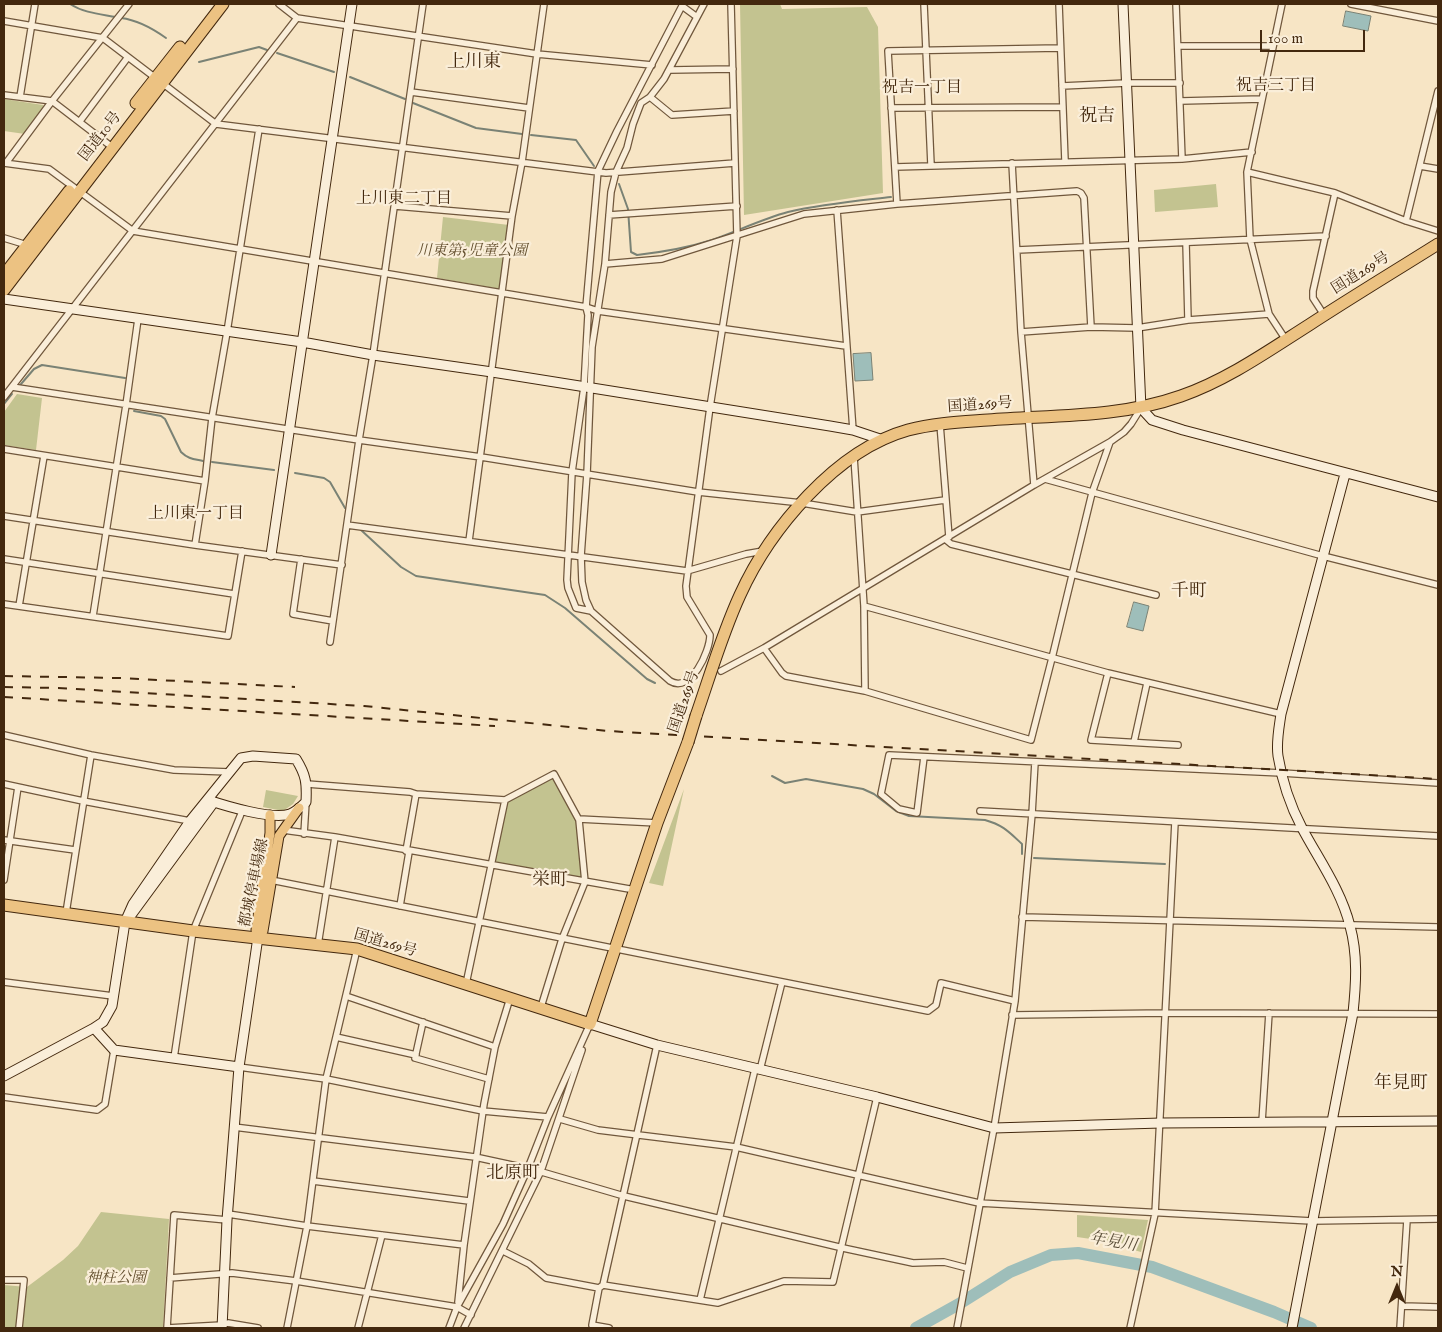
<!DOCTYPE html>
<html>
<head>
<meta charset="utf-8">
<style>
	body { margin:0 }
	#map { position:relative; width:1442px; height:1332px; overflow:hidden; background:#f7e5c5; font-family:"IM FELL English",serif }
	canvas { display:block }
	.frame { position:absolute; inset:0; border:5px solid #43280e; pointer-events:none }
	.north { position:absolute; left:1372px; top:1262px; width:50px; height:50px; -webkit-text-stroke:4px #faeed9; paint-order:stroke; rotate:0deg; font-size:14px; font-weight:700; line-height:20px; text-align:center; color:#43280e }
	.north::after { content:''; display:block; margin:auto; width:18px; height:22px; background:#43280e; clip-path:polygon(50% 0,100% 100%,50% 72%,0 100%) }
	.scale { position:absolute; left:1260px; top:30px; width:105px; height:22px; box-sizing:border-box; border:2px solid #43280e; border-top:0; padding-left:6px; font-size:15px; line-height:18px; white-space:nowrap; color:#43280e; -webkit-text-stroke:4px #faeed9; paint-order:stroke }
</style>
</head>
<body>
<div id="map">
<canvas width="1442" height="1332"></canvas>
<div class="frame"></div>
<div class="north">N</div>
<div class="scale">100 m</div>
</div>
<script>
const context = document.querySelector('canvas').getContext('2d');
context.lineJoin = 'round';
function fill(path, color) {
  context.fillStyle = color;
  context.fill(path, 'evenodd');
}
function stroke(path, color, width, dash) {
  context.strokeStyle = color;
  context.lineWidth = width;
  context.lineCap = dash ? 'butt' : 'round';
  context.setLineDash(dash || []);
  context.stroke(path);
}
function write(font, color, halo, rows, align = 'center') {
  context.font = font + ' "IM FELL English","Noto Serif JP",serif';
  context.lineWidth = 4.5;
  context.setLineDash([]);
  context.textBaseline = 'middle';
  context.strokeStyle = halo;
  context.fillStyle = color;
  for (const [text, x, y, turn = 0] of rows) {
    context.save();
    context.translate(x, y);
    context.rotate((+turn || 0) * Math.PI / 180);
    context.textAlign = isNaN(turn) ? turn : align;
    if (halo) context.strokeText(text, 0, 0);
    context.fillText(text, 0, 0);
    context.restore();
  }
}
const green = new Path2D(`
	M740 4H780L782 9 867 7 878 27 883 193 744 215Z
	M4 99 43 105 46 108 25 134 4 131Z
	M1216 184 1218 207 1155 212 1154 190Z
	M443 217 509 225 500 289 437 278Z
	M17 394 42 398 36 450 4 445V412Z
	M554 774 579 820 585 882 491 865 505 800Z
	M684 789 663 886 649 883Z
	M266 790 298 796 293 804 283 811 263 807Z
	M101 1212 169 1219 163 1328H4V1285L27 1287 63 1260 78 1246Z
	M1077 1215 1148 1220 1141 1252 1098 1240 1077 1237Z`);
const water = new Path2D(`
	M1346 11 1371 16 1368 31 1343 26Z
	M871 353 873 380 855 381 853 354Z
	M1134 602 1149 606 1143 631 1127 627Z`);
const stream = new Path2D(`
	M70 4C84 13 100 14 116 17
	M121 18C138 20 152 28 166 38
	M277 53 334 72
	M199 62 259 47 267 50
	M350 77 405 99
	M413 103 476 128 522 134
	M531 135 576 140 594 166
	M619 184 628 209 631 252 637 255C663 252 687 248 712 240 738 231 762 219 788 212 822 204 856 201 891 197
	M21 384 34 369 42 365 125 378
	M4 404 12 394
	M134 411 161 416 165 419 181 452C188 459 194 459 203 461
	M212 462 274 470
	M295 473 324 478 330 482 345 508
	M361 530 401 567 416 576 545 595 565 608 647 679 655 683
	M772 776 785 783 806 779 863 789 874 794 896 811 909 816 985 820C1003 825 1009 832 1022 844V854
	M1034 858 1165 864`);
const river = new Path2D(`
	M916 1328 959 1304 1010 1272 1051 1255 1078 1253 1152 1267 1274 1312 1311 1328`);
const street = new Path2D(`
	M279 4 297 18 537 54 652 65
	M683 4 617 131 598 171 586 307 588 315 584 387 572 472 567 580 568 588 576 608 591 611 670 681C691 694 710 651 710 635L687 597 686 586 710 407 737 236 731 4
	M924 4 931 165
	M1059 4 1065 161
	M1176 4 1182 159
	M1282 4 1247 172 1250 239 1269 314 1286 340
	M1351 4 1438 21
	M682 6 697 17
	M4 21 103 38 216 124 606 173 735 163
	M1179 46H1273
	M670 70 733 69
	M1062 86 1127 83H1180
	M411 92 529 108
	M4 95 52 101 112 147
	M20 97 35 4
	M650 97 672 115 734 111
	M1181 101 1262 99
	M891 108 1063 107
	M80 121 128 57
	M4 163 49 169 133 231 586 307 598 311 846 346
	M6 163 52 101 129 4
	M1012 163 1021 332 1034 485
	M1420 166 1438 169
	M895 167 1182 159 1252 152
	M1247 172 1335 193 1406 221 1438 231
	M897 204 888 51 1060 48
	M395 206 512 216
	M837 210 853 430
	M609 215 737 206
	M1406 221 1438 91
	M4 238 27 245
	M1186 243 1188 320
	M1017 250 1326 236
	M605 264 662 259 804 214 897 204 1077 191 1081 193 1084 198 1091 327
	M1324 315 1313 298V291L1335 193
	M1021 332 1091 327 1137 328 1188 320 1269 314
	M12 387 359 440 481 457 698 492 802 503 857 512 945 500
	M4 397 297 18
	M940 424 949 537
	M4 449 205 481
	M854 457 864 606 865 691
	M1045 479 1323 556 1438 585
	M4 516 195 545 342 565
	M347 525 687 571 746 554 763 551
	M945 539 951 544 1156 595
	M469 541 512 216 522 162 544 4
	M195 545 205 481 212 418 227 332 259 129
	M4 559 234 594
	M301 559 293 614 333 621
	M4 604 228 636 242 551
	M19 606 44 456
	M864 606 1108 673 1281 714
	M591 611 586 600 582 582 581 556 587 474 592 347 605 264 611 192 616 172 627 148 633 124 641 103 650 97 664 79 704 4
	M93 616 126 405 138 319
	M330 642 359 440 373 355 423 4
	M764 648 782 673 786 676 865 691 1031 740 1052 658 1092 493 1110 442
	M721 671 764 648 1034 485 1110 442 1124 432 1131 424 1141 408
	M1108 673 1091 740 1178 745
	M4 735 91 755 174 770 230 772
	M1134 742 1147 683
	M924 757 917 813 899 809 881 794 889 755 1282 773 1438 783
	M4 784 83 801 190 821
	M307 784 410 792 416 794 505 800 554 774 579 820 585 882 562 939 541 1007
	M980 811 1438 836
	M579 819 657 823
	M283 830 335 837 635 890
	M304 834 306 802
	M4 840 75 850
	M406 851 416 794
	M4 880 18 787
	M271 880 928 1011 936 1005 941 983 1015 1001
	M400 906 409 852
	M66 913 91 755
	M1022 917 1438 927
	M318 945 335 837
	M4 982 113 996
	M466 984 505 800
	M346 996 495 1047
	M1012 1015 1166 1013 1438 1014
	M423 1022 415 1058 489 1079
	M336 1037 416 1055
	M174 1058 193 931 243 809
	M239 1067 326 1079 483 1111 548 1117
	M760 1070 782 982
	M4 1097 97 1110 105 1104 114 1050
	M560 1119 598 1130 736 1147 979 1203 1312 1221 1438 1219
	M1262 1122 1269 1013
	M234 1127 475 1157 535 1170 624 1196 843 1248 913 1263 944 1262 967 1268
	M313 1181 469 1201
	M228 1214 307 1226 464 1245
	M503 1251 529 1264 546 1278 599 1288 603 1285 718 1303 784 1281 833 1282 877 1097
	M170 1278 232 1273 296 1281 457 1307 471 1315
	M4 1280H24L19 1328
	M603 1285 657 1045
	M599 1288 592 1325 609 1328
	M700 1300 755 1069
	M458 1302 464 1245 484 1104 495 1047 510 998
	M1403 1306 1438 1307
	M167 1328 174 1215 227 1220
	M167 1328 222 1325 228 1323 258 1328
	M287 1328 307 1226 326 1079 357 949
	M358 1328 382 1235
	M449 1328 457 1307 503 1224 528 1168 548 1117 590 1024
	M464 1328 541 1171 582 1050
	M957 1328 994 1128 1015 1001 1032 814 1035 762
	M1130 1328 1155 1214 1175 822
	M1400 1328 1407 1220`);
const secondary = new Path2D(`
	M1123 4 1141 408 1152 420 1183 430 1438 497
	M4 299 302 342 373 355 492 372 830 426 853 430 883 440
	M271 555 352 4
	M131 915 214 802
	M590 1024 657 1045 877 1097 994 1128 1161 1123 1438 1121
	M94 1028 114 1050 239 1067
	M4 1076 94 1028 103 1022 112 1006 125 922 133 904 190 821 241 758 253 756 296 759C306 775 307 783 306 802 302 806 296 812 290 814 272 820 226 806 208 800
	M222 1328 227 1220 239 1067 258 937
	M1292 1328 1353 1013C1356 984 1358 955 1350 926 1341 890 1319 860 1302 828 1290 805 1282 781 1278 756 1276 742 1279 728 1281 714L1345 474`);
const primary = new Path2D(`
	M258 937 263 931 279 836 299 808
	M258 937 256 930 270 833V815`);
const highway = new Path2D(`
	M136 103 180 47
	M4 275 69 191
	M4 290 223 4
	M696 716C710 676 722 634 740 595 770 529 836 450 908 430 935 423 961 422 988 420 1053 415 1119 418 1181 396 1227 380 1268 351 1309 325 1352 297 1395 271 1438 244
	M4 905 193 931 357 949 590 1024 657 823 688 742`);
const rail = new Path2D(`
	M4 676 119 678 295 687
	M4 687 58 688 364 706 608 731 1438 779
	M4 697 495 726`);
const highwayBridge = new Path2D(`
	M688 742 696 716`);
const streetNames = [
	["国道10号",101,137,-52],
	["国道269号",1361,274,-32],
	["国道269号",980,406,-4],
	["国道269号",685,702,-71],
	["都城停車場線",255,883,-78],
	["国道269号",385,944,16]
];
const parkNames = [
	["川東第5児童公園",472,252],
	["神柱公園",116,1279]
];
const neighbourhoodNames = [
	["祝吉三丁目",1276,87],
	["祝吉一丁目",922,89],
	["上川東二丁目",404,200],
	["上川東一丁目",196,515]
];
const waterNames = [
	["年見川",1113,1243,10]
];
const quarterNames = [
	["上川東",474,63],
	["祝吉",1097,117],
	["千町",1189,592],
	["栄町",550,881],
	["年見町",1401,1084],
	["北原町",513,1174]
];
fill(green, '#c3c390');
fill(water, '#9ebeba');
stroke(water, '#7a8275', 1);
stroke(stream, '#7a8275', 2);
stroke(river, '#9ebeba', 12);
stroke(street, '#70573c', 8);
stroke(secondary, '#43280e', 11);
stroke(primary, '#43280e', 11);
stroke(highway, '#43280e', 13);
stroke(street, '#faeed9', 5.5);
stroke(secondary, '#faeed9', 9);
stroke(primary, '#ecc282', 9);
stroke(highway, '#ecc282', 11);
stroke(rail, '#43280e', 2, [9, 9]);
stroke(highwayBridge, '#43280e', 13, []);
stroke(highwayBridge, '#ecc282', 11);
write('15px', '#43280e', '#faeed9', streetNames);
write('italic 15px', '#634f2e', '#faeed9', parkNames);
write('16px', '#43280e', '#faeed9', neighbourhoodNames);
write('italic 16px', '#5a4e39', '#faeed9', waterNames);
write('18px', '#43280e', '#faeed9', quarterNames);
</script>
</body>
</html>
